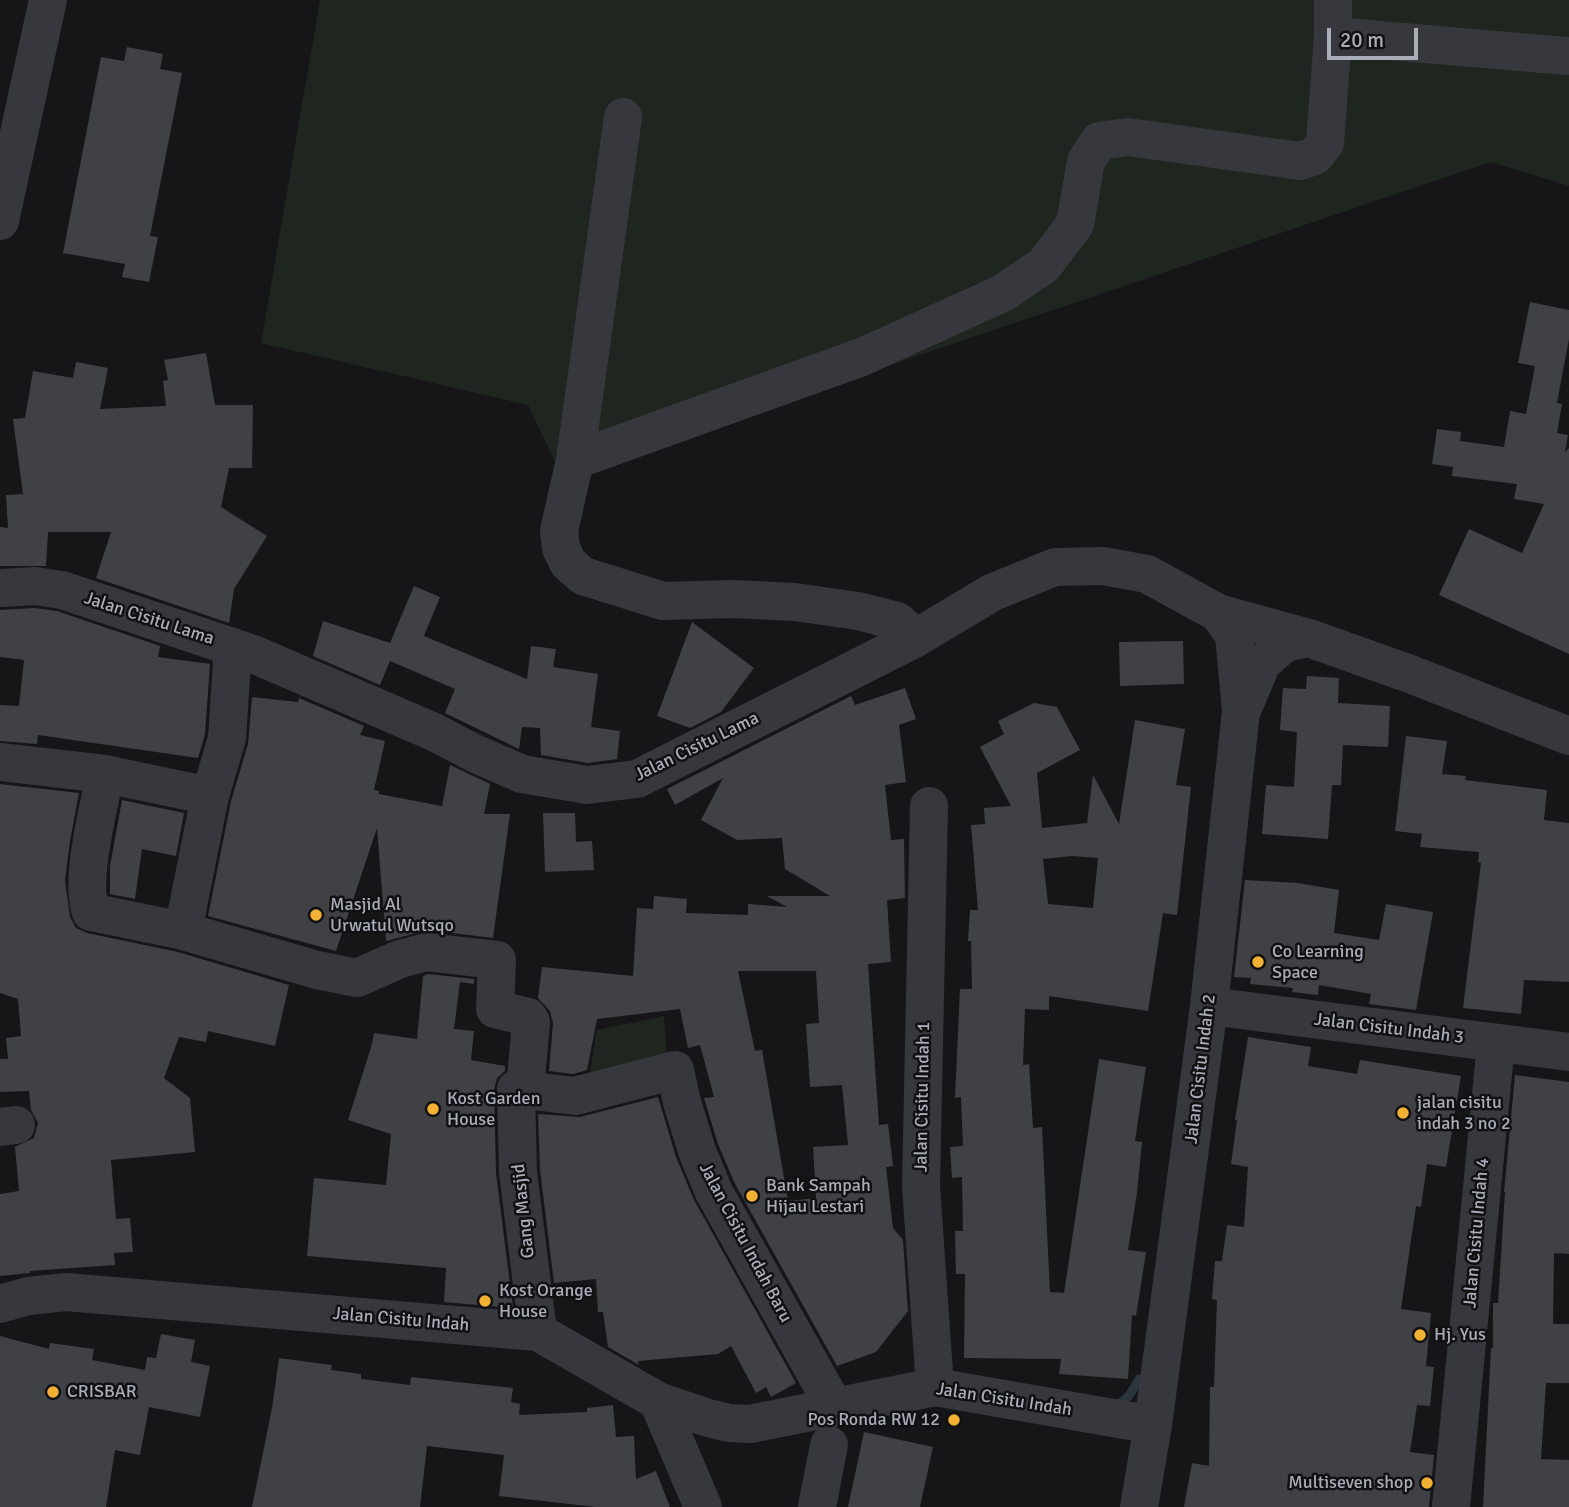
<!DOCTYPE html>
<html>
<head>
<meta charset="utf-8">
<style>
	body { margin:0 }
	#map { position:relative; width:1569px; height:1507px; overflow:hidden; background:#161618; font-family:Signika,sans-serif }
	canvas { display:block }
	.scale { position:absolute; left:1327px; top:28px; width:91px; height:32px; box-sizing:border-box; border:4px solid #a8adb8; border-top:0; padding-left:9px; font-size:21px; line-height:24px; white-space:nowrap; color:#a8adb8; -webkit-text-stroke:5px #111113; paint-order:stroke }
</style>
</head>
<body>
<div id="map">
<canvas width="1569" height="1507"></canvas>
<div class="scale">20 m</div>
</div>
<script>
const context = document.querySelector('canvas').getContext('2d');
context.lineJoin = 'round';
function fill(path, color) {
  context.fillStyle = color;
  context.fill(path, 'evenodd');
}
function stroke(path, color, width, dash) {
  context.strokeStyle = color;
  context.lineWidth = width;
  context.lineCap = dash ? 'butt' : 'round';
  context.setLineDash(dash || []);
  context.stroke(path);
}
function write(font, color, halo, rows, align = 'center') {
  context.font = font + ' Signika,sans-serif';
  context.lineWidth = 5;
  context.setLineDash([]);
  context.textBaseline = 'middle';
  context.strokeStyle = halo;
  context.fillStyle = color;
  for (const [text, x, y, turn = 0] of rows) {
    context.save();
    context.translate(x, y);
    context.rotate((+turn || 0) * Math.PI / 180);
    context.textAlign = isNaN(turn) ? turn : align;
    if (halo) context.strokeText(text, 0, 0);
    context.fillText(text, 0, 0);
    context.restore();
  }
}
const green = new Path2D(`
	M320 0H1569V186L1491 162 562 476 528 405 261 343Z
	M664 1016 668 1067 587 1089 597 1030Z`);
const stream = new Path2D(`
	M1115 1405C1128 1401 1133 1390 1139 1379`);
const building = new Path2D(`
	M127 47 163 54 160 69 182 73 150 236 158 237 149 282 122 277 125 264 63 253 101 57 124 61Z
	M1530 302 1569 310V339L1557 403 1562 404 1557 433 1568 435 1565 452 1569 448V654L1439 595 1469 529 1522 553 1544 504 1514 499 1517 484 1452 476 1453 467 1432 464 1437 429 1461 432 1460 441 1504 447 1510 411 1526 414 1535 366 1518 363Z
	M206 353 215 405H253L252 468H229L221 507 267 536 234 589 229 623 96 578 111 532H48L46 566H0V527L8 528 6 495 23 494 13 419 25 418 33 371 73 378 76 362 108 368 100 409 166 406 163 381 168 380 164 360Z
	M414 586 440 597 424 636 527 679 531 646 556 649 553 667 598 674 591 727 620 731 617 759 588 763 541 755 540 728 522 727 519 749 445 713 455 689 390 661 380 685 313 656 323 621 390 643Z
	M34 608 57 611 160 646 158 657 210 664 205 734 198 758 38 735 37 744 0 741V705L19 706 24 660 0 657V610Z
	M692 622 754 668 721 712 690 728 657 716Z
	M1183 641 1184 684 1120 686 1119 642Z
	M1307 676 1339 678 1338 703 1390 706 1388 747 1343 745 1341 785H1332L1328 839 1262 834 1266 785 1294 787 1297 732 1280 730 1283 688 1306 689Z
	M905 688 916 719 899 725 906 782 885 785 891 840 904 839 905 898 887 900 891 962 868 964 879 1125 888 1124 893 1166 886 1167 893 1228 903 1240 908 1311 876 1352 837 1366 734 1182 718 1144 704 1098 714 1097 700 1045 688 1048 680 1009 597 1019 587 1070 573 1074 549 1071 553 1023 550 1011 538 998 542 967 633 976 637 908 653 909 654 896 687 899 686 913 748 915V904L787 907 767 896H830L785 869 782 838 737 840 701 820 723 778 675 805 667 789 851 696 855 705ZM738 971H816L819 1023 806 1024 810 1087 842 1085 848 1145 813 1147 816 1198 788 1201 762 1050 755 1051Z
	M252 697 298 702 299 698 364 726 360 735 385 741 374 790 379 791V794L442 806 450 765 490 784 484 814H510L493 938 428 930 386 941 377 828 336 951 208 916 231 801 248 744Z
	M1034 703 1057 707 1080 750 1037 773 1042 828 1087 823 1093 775 1119 824 1135 720 1185 729 1176 785 1191 787 1177 915 1163 913 1148 1011 1049 996V1010L1025 1009 1023 1065 1029 1064 1033 1128 1042 1127 1050 1292 1064 1293 1099 1059 1146 1067 1135 1141 1142 1142 1137 1193 1128 1250 1146 1252 1136 1316 1132 1315 1128 1379 1059 1374 1061 1359 964 1358 965 1274H956L955 1231H963L962 1177 952 1178 950 1147 963 1146 961 1097 955 1098 960 989H972L971 941H968L970 910H978L971 825 985 824 984 808 1011 806 980 747 1004 734 998 721ZM1072 856 1098 858 1093 908 1048 904 1043 859Z
	M1406 736 1447 741 1442 774 1466 776 1465 780 1547 790 1544 820 1569 823V982L1524 980 1521 1014 1463 1008 1481 863 1478 862 1479 852 1420 847 1422 834 1395 831Z
	M0 784 79 793 70 841 65 880 70 917 76 928 87 933 178 952 289 985 275 1046 208 1031 206 1042 179 1037 164 1078 190 1098 195 1152 111 1160 116 1219 130 1218 133 1252 114 1253 115 1265 30 1271V1273L0 1276V1194L19 1191 15 1147 34 1138 38 1123 31 1110 29 1091 0 1092V1059H8L6 1038 21 1036 18 999 0 993Z
	M122 800 184 813 176 856 142 849 135 899 110 894V866Z
	M543 813H575L576 842 592 841 594 870 545 872Z
	M1245 880 1298 883 1339 890 1334 933 1379 940 1386 904 1433 912 1416 1010 1369 1004 1371 994 1319 985 1318 995 1292 992 1293 988 1250 984 1251 978 1234 977Z
	M428 974 474 979V984L460 982 454 1029 474 1031 471 1060 505 1066V1071L497 1078 494 1090 496 1173 513 1308 444 1302 446 1268 307 1256 314 1178 386 1185 391 1134 348 1120 372 1044 374 1033 417 1039 423 976Z
	M1248 1037 1311 1047 1308 1066 1357 1074 1360 1060 1461 1076 1446 1167 1427 1164 1421 1207 1416 1206 1401 1309 1431 1313 1426 1366 1434 1367 1430 1406 1417 1405 1410 1452 1434 1455 1429 1507H1184L1192 1463 1209 1466 1210 1387H1214L1217 1300 1212 1299 1215 1261H1222L1227 1225 1244 1227 1248 1167 1231 1164 1237 1120H1235Z
	M1515 1075 1569 1082V1254L1554 1253 1553 1324H1569V1383H1546L1541 1459 1569 1460V1507H1483L1491 1348H1493V1303H1498L1505 1192H1504Z
	M658 1097 676 1157 694 1200 796 1383 771 1397 766 1387 756 1393 731 1346 718 1354 638 1361 639 1365 608 1347 603 1312H598L596 1279 554 1283 540 1170 538 1114 580 1117Z
	M161 1334 195 1340 191 1362 210 1366 200 1417 149 1407 140 1455 115 1450 106 1507H0V1336L49 1349 50 1343 94 1349 92 1360 145 1370 147 1357 156 1358Z
	M279 1358 332 1365 331 1370 361 1374V1379L410 1385 411 1377 513 1388 511 1402 520 1404 519 1415 587 1412V1408L613 1405 616 1437 634 1436 636 1479 656 1471 670 1507H596L499 1496 504 1455 427 1446 420 1507H252L272 1408Z
	M864 1432 933 1447 920 1507H848Z`);
const minor = new Path2D(`
	M1333 36V0
	M623 117 575 460 559 531 561 548 568 563 583 576 663 601 733 599 795 602 858 611 897 621 916 638
	M0 221 48 0
	M575 460 862 357 1003 293 1044 265 1075 224 1086 161 1099 141 1128 137 1300 161 1315 156 1325 143 1333 36 1566 56
	M0 588 35 586 62 590 253 654 434 732 476 754 522 774 587 785 637 779 916 638 993 592 1055 567 1103 566 1147 574 1218 613 1309 638
	M1242 710 1262 663 1285 643 1309 638 1410 674 1569 736
	M0 762 105 774 210 796
	M105 774C99 809 79 880 91 912L183 931 317 970 357 978 400 959 426 952 497 960 495 1009 528 1017 531 1022 525 1090
	M929 806 921 1186 935 1387
	M183 931 210 796 227 738 233 647
	M1209 1006 1569 1052
	M0 1127 16 1125
	M0 1304 28 1296 66 1292 538 1332 658 1401 708 1418 729 1423 750 1424 935 1387 1153 1425
	M538 1332 518 1172 516 1089 575 1096 675 1070 682 1102 697 1151 714 1192 835 1408
	M658 1401 703 1507
	M817 1507 829 1445
	M1139 1507 1153 1425 1209 1006 1241 711 1234 635 1218 613
	M1451 1507 1496 1043`);
const markers = [
	[316,915,7,"#f2b134"],
	[1258,962,7,"#f2b134"],
	[433,1109,7,"#f2b134"],
	[1403,1113,7,"#f2b134"],
	[752,1196,7,"#f2b134"],
	[485,1301,7,"#f2b134"],
	[1420,1335,7,"#f2b134"],
	[53,1392,7,"#f2b134"],
	[954,1420,7,"#f2b134"],
	[1427,1483,7,"#f2b134"]
];
const streetNames = [
	["Jalan Cisitu Lama",149,619,18],
	["Jalan Cisitu Lama",697,747,-26],
	["Jalan Cisitu Indah 3",1389,1029,7],
	["Jalan Cisitu Indah 2",1201,1069,-83],
	["Jalan Cisitu Indah 1",923,1097,-89],
	["Gang Masjid",524,1211,-96],
	["Jalan Cisitu Indah 4",1477,1233,-85],
	["Jalan Cisitu Indah Baru",745,1243,62],
	["Jalan Cisitu Indah",401,1320,5],
	["Jalan Cisitu Indah",1004,1400,9]
];
const poiNames = [
	["Masjid Al",330,905],
	["Urwatul Wutsqo",330,926],
	["Co Learning",1272,952],
	["Space",1272,973],
	["Kost Garden",447,1099],
	["House",447,1120],
	["jalan cisitu",1417,1103],
	["indah 3 no 2",1417,1124],
	["Bank Sampah",766,1186],
	["Hijau Lestari",766,1207],
	["Kost Orange",499,1291],
	["House",499,1312],
	["Hj. Yus",1434,1335],
	["CRISBAR",67,1392],
	["Pos Ronda RW 12",940,1420,"right"],
	["Multiseven shop",1413,1483,"right"]
];
fill(green, '#1e261f');
stroke(stream, '#2c353c', 9);
fill(building, '#404145');
stroke(minor, '#37383d', 38);
for (const [x, y, r, color] of markers) {
  const dot = new Path2D();
  dot.arc(x, y, r, 0, 2 * Math.PI);
  context.fillStyle = color;
  context.fill(dot);
  stroke(dot, '#111113', 2.5);
}
write('18px', '#a8adb8', '#111113', streetNames);
write('18px', '#a8adb8', '#111113', poiNames, 'left');
</script>
</body>
</html>
